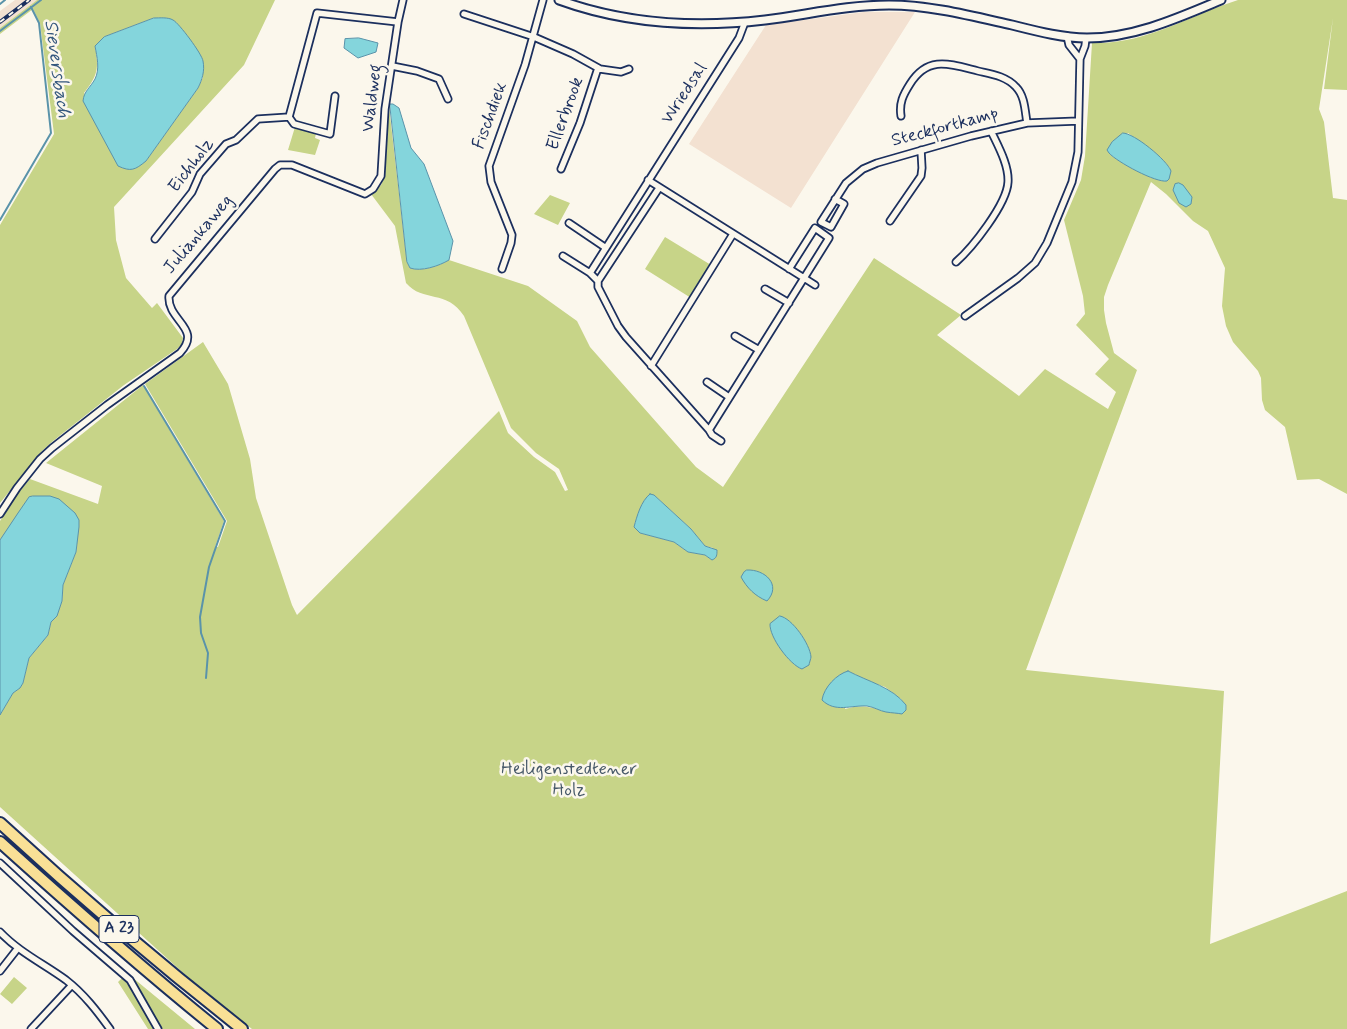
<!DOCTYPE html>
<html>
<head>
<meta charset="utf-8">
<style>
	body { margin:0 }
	canvas { display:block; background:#fbf7ec }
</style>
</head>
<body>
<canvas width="1347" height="1029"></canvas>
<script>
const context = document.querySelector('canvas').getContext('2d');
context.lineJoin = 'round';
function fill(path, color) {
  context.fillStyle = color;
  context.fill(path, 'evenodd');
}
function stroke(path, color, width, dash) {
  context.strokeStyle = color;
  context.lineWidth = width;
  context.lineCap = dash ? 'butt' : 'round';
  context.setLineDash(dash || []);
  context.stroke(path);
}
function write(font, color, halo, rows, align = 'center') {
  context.font = font + ' Mynerve,sans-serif';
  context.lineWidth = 5;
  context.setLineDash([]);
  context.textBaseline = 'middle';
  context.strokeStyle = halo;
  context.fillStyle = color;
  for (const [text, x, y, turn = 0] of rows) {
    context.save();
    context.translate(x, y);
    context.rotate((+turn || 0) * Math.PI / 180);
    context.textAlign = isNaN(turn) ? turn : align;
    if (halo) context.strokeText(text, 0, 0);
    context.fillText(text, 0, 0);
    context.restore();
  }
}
const built = new Path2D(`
	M15 0H37L0 28V11Z
	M864 12H915L791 208 689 144 766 25Z`);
const green = new Path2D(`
	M37 0H275L244 65 114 207 116 240 126 278 152 308 157 303 183 338 182 344 177 349 124 385 53 441 42 451 0 503V225L54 134 40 23 33 9 0 34V28ZM154 18 203 77 198 88 146 161 84 93C98 75 99 69 95 46L104 37Z
	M1238 0H1347V90L1324 89 1333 18 1319 109 1324 122 1333 198 1347 200V494L1319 479 1297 480 1285 427 1265 410 1262 400 1261 378 1258 371 1233 342 1226 326 1222 306 1225 268 1208 231 1193 221 1166 194 1151 182 1108 285 1104 297V310L1106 323 1114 353 1137 370 1026 670 1224 691 1210 944 1347 891V1029H252L202 990 0 807V715L13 693 20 688 23 683 29 658 48 635 51 622 54 619 62 601 63 585 76 552 77 543 50 496H33L0 540V521L18 493 30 479 98 504 102 486 46 463 143 385 224 521 215 547H218L227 521 145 384 203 342 228 384 250 459 256 498 292 605 297 615 499 411 508 433 534 457 555 472 565 491 568 490 559 469 536 453 511 428 464 316C447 289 423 303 406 283L395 226 371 194 381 185 385 176 389 107 407 262 410 268C421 272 439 266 449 260L528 286 577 321 590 347 696 467 723 487 874 258 961 315 937 335 1019 396 1045 369 1108 409 1116 392 1095 374 1109 359 1076 325 1085 314 1083 296 1064 220 1081 180 1085 156 1092 43C1145 45 1190 15 1238 0ZM1128 133 1156 154 1170 168 1152 178 1112 156 1109 153ZM654 495 691 529 705 546 713 548 712 560 705 555 688 552 674 542 640 533 634 527C639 511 643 506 654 495ZM848 671 865 680 885 687 902 700 887 712C872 707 861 704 845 709Z
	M295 127 316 133 315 138 320 140 315 155 288 150Z
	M550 195 570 203 558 225 534 214Z
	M665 237 711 265 691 298 645 269Z
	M127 973 195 1029H148L118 982Z
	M14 977 27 988 12 1004 0 994Z`);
const water = new Path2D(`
	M154 18C160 18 168 17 173 20 179 23 202 54 203 61 205 71 202 80 198 88L146 161C135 170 131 172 118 166L83 101C84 91 90 88 95 79 100 69 97 57 95 46L104 37Z
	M359 38 378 43 376 52 358 58 344 48 345 39Z
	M390 104H393L399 108 411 148 424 164 453 241 449 260C439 266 421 272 410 268L407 262Z
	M1123 133C1134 133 1167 160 1171 171L1169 179 1167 181C1156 183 1117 162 1109 153L1107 150 1112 142Z
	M1179 183 1183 185 1192 197 1191 204 1186 207 1179 203 1173 190 1175 184Z
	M650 494 654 495 691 529 705 546 717 550C717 555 717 558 712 560L705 555 688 552 674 542 640 533 634 527C637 516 641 501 650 494Z
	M33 496H50L59 499 75 513 79 520V527L76 552 63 585 62 601 57 616 51 622 48 635 29 658 23 683 20 688 13 693 0 715V540L18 513 29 497Z
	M747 570C765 569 782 585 767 601 755 596 747 588 741 577L744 572Z
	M780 616C792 618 810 644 811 657 811 658 809 664 809 665L802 669C790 665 769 637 770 624Z
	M848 671C869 682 892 687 906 705V710L902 714C897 713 892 713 886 712 880 711 874 707 867 706 851 705 835 713 822 700 824 687 837 674 848 671Z`);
const stream = new Path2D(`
	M0 4 5 0
	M0 31 41 0
	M0 220 51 133 39 23 31 7
	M144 386 225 521 209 567 200 617 201 633 208 653 206 678`);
const minor = new Path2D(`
	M464 14 534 37 573 54 600 69 621 72 629 69
	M1067 36 1069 45 1080 59
	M392 66 417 71 439 79 448 99
	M901 116C899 103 903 95 910 84 928 55 950 64 978 71 991 74 1006 76 1016 87 1025 96 1025 111 1027 123
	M289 117 294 124 330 134 335 96
	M561 169 580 123 598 68
	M648 180 804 278 709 430 626 337 618 326 598 287V281L590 273 739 38 745 22
	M835 199 844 204 831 227 821 222 846 183 863 169 877 163 971 136 1027 123 1078 121
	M890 221 921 176 922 168 921 150
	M569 223 606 248
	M155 239 192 192 200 174 226 144 236 140 258 119 289 117 317 13 398 22
	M563 256 590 273
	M956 262C972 248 1007 204 1008 182 1009 165 998 146 991 131
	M502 269 511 243 512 235 491 182 489 166 525 65 543 0
	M789 269 815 228 829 238 804 278 815 285
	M598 281 659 188
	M765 289 789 303
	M965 316 1018 278 1035 263 1047 243 1072 182 1078 152 1080 59 1085 46 1086 38
	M735 336 759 350
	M651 366 733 234
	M707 382 729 397
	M709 430 712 435 721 441
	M0 514 17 488 40 459 52 448 107 405 180 353C203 328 167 321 169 296L275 169 280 165H292L365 194 373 189 381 176 385 109 398 22 403 0
	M0 863 73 931 130 980 158 1029
	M0 932C19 952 44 964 66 980 84 994 97 1011 110 1029
	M0 971 18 948
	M31 1029 72 985`);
const tertiary = new Path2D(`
	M559 0C625 24 696 28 765 20 806 15 847 5 889 5 930 5 972 16 1012 25 1036 31 1062 38 1087 38 1134 38 1178 18 1221 0`);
const motorway = new Path2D(`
	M0 823C78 895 158 963 242 1029
	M0 842C71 906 143 969 217 1029`);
const rail = new Path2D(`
	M0 22 29 0`);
const shields = [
	[119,929,40]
];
const shieldNames = [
	["A 23",119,929]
];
const streetNames = [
	["Wriedsal",685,94,-57],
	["Waldweg",373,98,-83],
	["Ellerbrook",566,114,-70],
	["Fischdiek",491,116,-70],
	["Steckfortkamp",945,128,-15],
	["Eichholz",192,166,-53],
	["Juliankaweg",199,235,-50]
];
const parkNames = [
	["Heiligenstedtener",569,770],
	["Holz",569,791]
];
const waterNames = [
	["Sieversbach",56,69,82]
];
fill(built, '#f3e1d1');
fill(green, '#c7d488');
fill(water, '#84d5dc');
stroke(water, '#5a93aa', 1);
stroke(stream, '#5a93aa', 2);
stroke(minor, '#1b2f5e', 9);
stroke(tertiary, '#1b2f5e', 11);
stroke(motorway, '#1b2f5e', 14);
stroke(minor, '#fbf7ec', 5.5);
stroke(tertiary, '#fbf7ec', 7);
stroke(motorway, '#f9e096', 10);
stroke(rail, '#1b2f5e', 4);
stroke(rail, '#fbf7ec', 2, [5.5]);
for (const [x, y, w] of shields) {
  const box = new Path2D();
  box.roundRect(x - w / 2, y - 13.5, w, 27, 4);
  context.fillStyle = '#fbf7ec';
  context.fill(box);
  stroke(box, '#1b2f5e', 1);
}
write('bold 16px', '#1b2f5e', null, shieldNames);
write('18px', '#1b2f5e', '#fbf7ec', streetNames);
write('18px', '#465868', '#fbf7ec', parkNames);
write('italic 19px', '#35587e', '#fbf7ec', waterNames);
</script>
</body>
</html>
